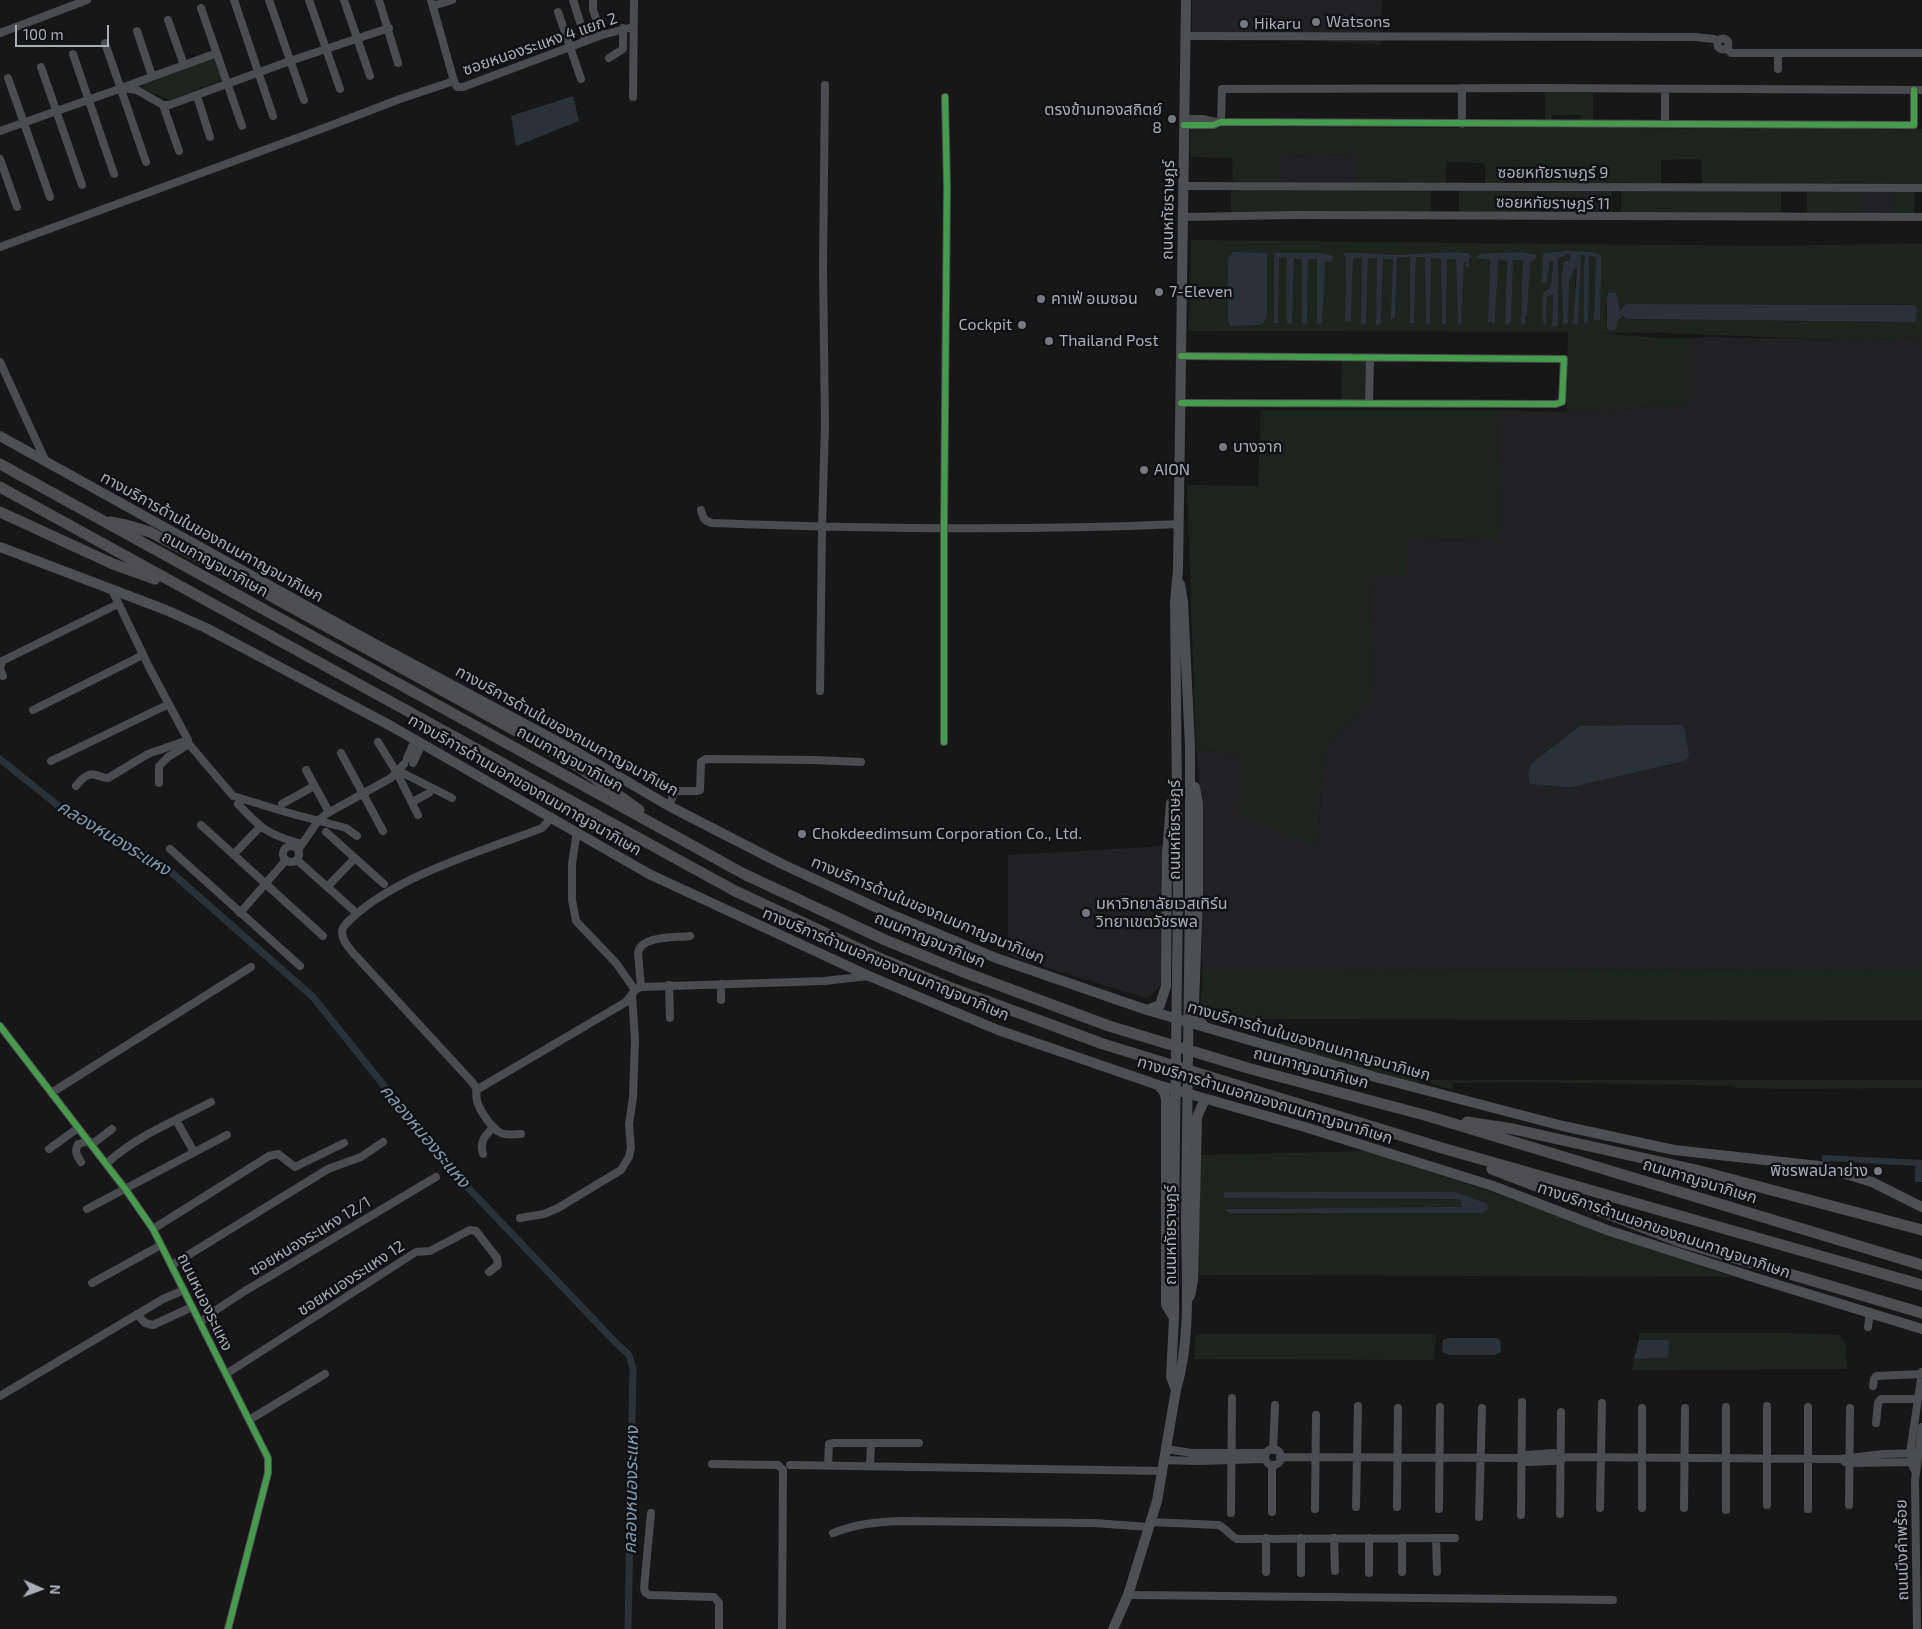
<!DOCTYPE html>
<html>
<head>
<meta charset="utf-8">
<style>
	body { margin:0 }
	#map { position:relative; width:1922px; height:1629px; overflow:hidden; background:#171717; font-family:"Exo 2",sans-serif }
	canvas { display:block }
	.north { position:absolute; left:15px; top:1564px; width:50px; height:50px; -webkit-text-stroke:4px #111113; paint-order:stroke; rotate:92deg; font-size:14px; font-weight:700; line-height:20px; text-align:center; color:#a8adb8 }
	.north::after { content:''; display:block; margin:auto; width:18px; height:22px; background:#a8adb8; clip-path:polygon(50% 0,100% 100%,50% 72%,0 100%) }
	.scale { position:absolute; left:15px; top:25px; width:94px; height:22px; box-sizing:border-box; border:2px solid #a8adb8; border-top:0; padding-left:6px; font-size:15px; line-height:18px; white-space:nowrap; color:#a8adb8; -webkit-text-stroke:4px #111113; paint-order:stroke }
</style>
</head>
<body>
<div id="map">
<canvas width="1922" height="1629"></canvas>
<div class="north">N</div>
<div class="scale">100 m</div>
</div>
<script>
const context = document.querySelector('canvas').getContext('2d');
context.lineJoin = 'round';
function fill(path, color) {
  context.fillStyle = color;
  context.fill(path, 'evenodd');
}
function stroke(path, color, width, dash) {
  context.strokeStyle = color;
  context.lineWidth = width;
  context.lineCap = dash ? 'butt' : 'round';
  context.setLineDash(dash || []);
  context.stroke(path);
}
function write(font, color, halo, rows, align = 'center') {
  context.font = font + ' "Exo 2","Noto Sans Thai",sans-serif';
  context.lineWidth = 5;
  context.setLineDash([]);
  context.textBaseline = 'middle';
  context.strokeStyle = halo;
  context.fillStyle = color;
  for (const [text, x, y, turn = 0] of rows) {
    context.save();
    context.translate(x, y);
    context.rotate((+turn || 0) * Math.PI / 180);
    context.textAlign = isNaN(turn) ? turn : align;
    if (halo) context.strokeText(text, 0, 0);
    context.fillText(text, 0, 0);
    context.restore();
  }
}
const built = new Path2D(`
	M1192 0H1382L1381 45 1192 33Z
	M1358 154V183L1280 184V156Z
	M1861 190 1894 191 1893 213H1861Z
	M1583 191H1601V213L1582 212Z
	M1711 337 1843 340 1922 337V970L1202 969V806L1196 750 1242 754 1318 846 1323 751 1371 697 1369 576 1407 540 1499 539 1497 410 1566 412 1689 405V338Z
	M1165 846V980L1148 999 1008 955V855Z`);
const green = new Path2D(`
	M215 57 223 80 169 100 144 89 143 83Z
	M1545 92 1593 93V120H1581V115H1552V120H1545Z
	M1190 127 1922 129V184H1702L1701 159 1661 160V184L1536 183 1535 179 1505 180 1503 184H1485V163L1447 162 1446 183H1358L1357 154 1280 156V184L1233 182 1232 158 1190 157Z
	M1231 188 1431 189V212H1231Z
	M1459 189 1612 190V213H1601V191H1583L1582 212H1550L1549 199H1546V201L1542 202V212H1459Z
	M1621 189 1781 190V213H1621Z
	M1807 190H1861V213L1807 214Z
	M1894 191H1915L1914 213H1893Z
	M1191 240 1774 246 1922 243V337L1843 340 1663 333H1599L1661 338H1689V405L1566 412 1568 332 1189 331ZM1567 251H1588L1601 256 1594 320 1596 258 1589 256 1585 323 1584 264 1586 255H1581L1578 324 1573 323 1576 268H1575L1569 281 1568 323H1563L1562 276 1564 262 1570 260V253H1567L1565 256 1558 258 1557 326H1552L1553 294 1547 297 1546 323 1543 294 1551 288 1553 261H1550L1548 279 1542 283 1544 253ZM1466 252 1469 258V266L1464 260 1458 324 1456 259H1447L1446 323 1442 324 1441 259 1430 258V324H1426L1425 257H1416L1414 323 1410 322V257L1397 258 1395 318 1392 319 1393 259 1383 258 1381 324 1377 325V258H1368L1366 324H1362V258H1353L1351 322 1345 321 1346 257 1343 253H1363L1396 255ZM1265 253 1267 255V316L1264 323 1255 254ZM1274 253 1331 255 1325 261 1317 323V259H1308L1307 324 1302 323V259L1294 258 1292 323H1287V257L1279 258 1274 322ZM1531 253 1535 255 1530 262 1527 315 1521 324 1524 260H1513L1511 321H1509V324H1505L1507 261 1498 260 1495 323 1488 322 1490 260ZM1611 292 1616 293 1620 311 1626 304 1915 305 1917 308 1916 320 1914 322 1627 319 1623 316 1618 320 1614 330 1611 331 1607 328C1606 316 1604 301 1611 292Z
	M1342 357 1370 358 1369 403H1341Z
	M1261 410H1497L1499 539 1407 540 1406 577 1369 576 1371 697 1323 751 1318 846 1238 815 1242 754 1196 750 1187 485 1258 486Z
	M1202 969 1922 970V1021L1213 1019 1201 1003Z
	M1299 1041 1321 1045 1351 1061 1420 1080H1922V1088L1789 1089 1736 1088 1731 1086 1519 1082 1453 1083V1090L1420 1080 1418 1084 1279 1045 1280 1042Z
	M1368 1151C1491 1190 1611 1236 1733 1277L1198 1275 1200 1155ZM1455 1192 1485 1203 1482 1213 1230 1208H1462L1460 1200 1455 1199Z
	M1639 1333H1788L1840 1335 1846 1345 1847 1369 1632 1370 1634 1359 1668 1358 1669 1340H1639Z
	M1196 1334H1436L1434 1360 1194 1359Z`);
const water = new Path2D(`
	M573 96 579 121 516 146 511 116Z
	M1567 251C1578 252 1592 249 1601 256L1600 320H1594L1596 258 1591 256H1589L1588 322 1584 323V264L1586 256 1581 255 1578 324H1573L1577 269 1575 268 1569 281 1568 323 1563 324 1562 276 1564 262 1570 260V254L1567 253 1565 256 1558 258V326L1552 327 1553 294 1547 297 1546 324 1543 322V293L1551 287 1553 261H1550L1547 282 1542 283 1543 253Z
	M1233 252 1265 253 1267 255V316L1264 323 1260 325 1230 326 1228 320V262L1229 256Z
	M1456 252 1468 253 1473 257 1469 258V267L1465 266 1466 263 1464 261 1461 324 1458 325 1456 259H1447L1446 324H1442L1441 259 1431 258 1430 325 1426 324 1425 257H1416L1414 323H1410V257L1397 258 1395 318 1391 319 1393 259H1383L1381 324 1376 325 1377 258H1368L1366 324H1361L1362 258H1353L1351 322 1345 321 1346 258 1343 253H1363L1397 255Z
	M1522 252 1537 255 1534 261 1530 262 1527 316H1525V324H1521L1523 260H1513L1511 322 1509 321V325L1505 324 1507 261 1498 260 1495 323 1488 322 1490 260 1477 258 1478 254Z
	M1274 253H1321L1333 256 1332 262H1325L1322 323 1317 324V259H1308L1307 324 1302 323V260L1294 258 1292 324 1287 323V257L1279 258 1278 323H1274Z
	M1611 292 1616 293 1620 311 1626 304 1915 305 1917 308 1916 320 1914 322 1627 319 1623 316 1618 320 1615 329 1611 331 1607 328V298L1608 293Z
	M1681 725 1685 731 1689 756 1684 761 1571 787 1530 784 1528 774 1531 764 1580 726Z
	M1822 1155 1922 1160V1182H1915V1166L1830 1161 1829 1163H1822Z
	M1224 1192H1455L1486 1203 1489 1208 1482 1213H1231L1226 1211 1227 1209 1462 1207 1460 1200 1455 1199 1224 1198Z
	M1449 1338H1497L1500 1340 1501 1352 1494 1355H1450L1442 1352 1443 1340Z
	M1639 1340H1669L1668 1358 1634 1359Z`);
const canal = new Path2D(`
	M0 759 61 808 163 865 313 997 453 1172 615 1342 629 1355 633 1368 628 1629`);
const minor = new Path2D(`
	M234 0 273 116
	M269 0 304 100
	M309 0 340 89
	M344 0 370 76
	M379 0 398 63
	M431 0 454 81 457 87H463L602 35 633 27
	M573 0 586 41
	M593 0V10L602 35
	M433 6 452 0
	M201 8 242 126
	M558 12 581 79
	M168 20 184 65
	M137 31 152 76
	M0 33 87 0
	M1185 36 1695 37 1714 39 1718 42
	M1717.5 44a5.5 5.5 0 1 1 11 0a5.5 5.5 0 1 1-11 0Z
	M105 43 146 162
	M1727 48 1731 53H1922
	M73 54 114 174
	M609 58 623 49V28
	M41 67 82 185
	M1778 69V53
	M8 78 50 197
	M124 87 217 53
	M197 96 210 137
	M633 97 634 0
	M163 105 179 151
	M1184 119H1202L1216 122
	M1221 122 1222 89 1541 88 1922 90
	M1462 124V88
	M1665 124V89
	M1184 125H1213L1221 122 1914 125V90
	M0 131 122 88 137 90 163 105H169L290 61 389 28
	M0 159 17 207
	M1183 186 1922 188
	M1183 217 1297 215 1922 217
	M0 247 324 128 400 99 454 81
	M0 362 46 462
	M1181 403 1556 404 1562 402 1564 359 1181 356
	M1369 403 1370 358
	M701 510C703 518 704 521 712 523 867 529 1024 531 1179 524
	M3 676 0 669 2 661 118 604
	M820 691 822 527 825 425 823 266 825 85
	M33 710 143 655
	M378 742 397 773 418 815
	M944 742V527L947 187 945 97
	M188 743 233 796 289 813 346 828 357 836
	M341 753 383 831
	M407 758 415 740
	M51 761 169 704
	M413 763 422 744
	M306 770 329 812
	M399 771 452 798
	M159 783V766L168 757 187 745 188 740
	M76 786C81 780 87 772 96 775 101 776 102 778 108 778L148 754 188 740 149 667 113 592
	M412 802 429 793
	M238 804C261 829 269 835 302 844
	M282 804 314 786
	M669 806 675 791H697L700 790 701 762 706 759 814 760 861 762
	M201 825 323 936
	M577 831 572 864V900L576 921 616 963 635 990
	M326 832 384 884
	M283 854a8 8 0 1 1 16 0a8 8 0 1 1-16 0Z
	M170 849 300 966
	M298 850 318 821 326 814 391 778 404 764
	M234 854 260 827
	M297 860 352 909
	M327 887 355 858
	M240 913 286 860
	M721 984V1000
	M669 985 670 1018
	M641 987 638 953C641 935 676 938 690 936
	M0 1026 126 1190 153 1229 268 1458V1473L228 1629
	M478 1089 626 1002 635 990 641 987 824 981 869 976
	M51 1093 251 967
	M176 1120 194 1152
	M521 1134C515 1134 507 1136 501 1133 491 1128 480 1111 477 1101 475 1092 479 1091 472 1082L355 955C349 948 339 938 343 928 345 924 350 920 353 917 401 874 483 851 542 828L552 817
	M91 1145 112 1129
	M49 1149 78 1128
	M483 1154C479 1142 485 1135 494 1127
	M81 1162C77 1155 74 1152 78 1144L89 1141
	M106 1164C136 1136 175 1121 211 1102
	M87 1209 227 1135
	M520 1218 544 1214 558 1208 621 1170 629 1157 631 1147 629 1125 633 1097 635 1040 632 995
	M153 1229 269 1156 278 1154 295 1167 344 1143
	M172 1265 328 1169 361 1157 383 1142
	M92 1283 161 1245
	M137 1314 145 1323 153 1325 192 1307
	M200 1323 213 1312 245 1291 436 1177
	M1868 1327 1870 1312
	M226 1374 416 1252 430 1251 470 1230 476 1231 497 1258 498 1265 489 1272
	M1873 1386 1874 1379 1876 1376 1922 1374
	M0 1396 163 1299 184 1290
	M1767 1406V1505
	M1642 1408V1508
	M249 1420 325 1374
	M1876 1423 1878 1403 1881 1399H1918
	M1166 1449 1192 1453H1266
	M1265 1457a8 8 0 1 1 16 0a8 8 0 1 1-16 0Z
	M1273 1450 1275 1405
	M1280 1457 1522 1458 1526 1455 1554 1453 1559 1457 1839 1459 1884 1454 1919 1453
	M1522 1458 1526 1462 1554 1461 1559 1457
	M1164 1460 1198 1461 1265 1459
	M1845 1462 1850 1463 1914 1462
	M712 1464 778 1465 783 1470 782 1629
	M790 1465 1163 1471
	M828 1465 829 1444 834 1443H919
	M1272 1465V1512
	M870 1466 871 1443
	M1915 1471 1911 1462 1910 1453 1922 1372
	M1849 1505 1850 1408
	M1356 1507 1358 1406
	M1397 1507 1398 1408
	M1600 1508 1602 1403
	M1684 1508 1685 1408
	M1315 1509 1316 1415
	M1439 1509 1440 1407
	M1808 1509V1407
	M1726 1510V1407
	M651 1513 644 1588 645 1592 649 1595 714 1597 719 1603V1629
	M1231 1513 1232 1398
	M1560 1514 1561 1412
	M1521 1515 1522 1402
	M1479 1517 1482 1408
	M1151 1522 1219 1525C1226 1529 1230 1535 1237 1539L1455 1538
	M833 1533C857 1524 875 1522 901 1521L1094 1523 1149 1527
	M1266 1538V1572
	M1334 1538 1335 1571
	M1402 1538V1572
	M1436 1538 1437 1572
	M1301 1573V1538
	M1369 1573V1538
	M1128 1595 1613 1600
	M1917 1629 1915 1480 1922 1427`);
const major = new Path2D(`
	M0 436 366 639 575 751 669 806 782 864 888 913 996 958 1147 1010 1375 1077 1563 1126 1674 1150 1819 1166 1872 1182 1922 1207
	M0 547 166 610 206 628 391 726 649 874 869 976 998 1030 1158 1085 1305 1127 1493 1186 1607 1230 1759 1279 1922 1329
	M1180 584 1183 602 1190 746V894
	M1195 787 1198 804V895L1194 1004 1196 1016 1205 1027
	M1178 894 1175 601 1178 570 1186 0
	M1147 1010 1160 1005 1166 986 1167 854 1171 803
	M1158 1085 1164 1092 1166 1099V1305L1174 1318
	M1174 1217V1318L1171 1377 1176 1390
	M1190 1296 1193 1281 1197 1117 1205 1099
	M1113 1629 1128 1595 1157 1501 1176 1390C1192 1336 1186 1274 1186 1217`);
const highway = new Path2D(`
	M0 464 744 874 885 940 961 971 1109 1026 1251 1069 1428 1116 1922 1265
	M0 487 735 891 877 957 954 989 1103 1044 1442 1148 1922 1285
	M0 512 113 564 155 579
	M110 522 126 525 150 532 269 595 534 741 579 767 639 810
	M1467 1122 1513 1129 1696 1170 1922 1230
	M1492 1169 1681 1242 1922 1313`);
const majorBridge = new Path2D(`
	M1174 1217 1178 894
	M1186 1217 1190 894`);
const cycleway = new Path2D(`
	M1184 125H1213L1221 122 1914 125V90
	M1181 403 1556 404 1562 402 1564 359 1181 356
	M944 742V527L947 187 945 97
	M0 1026 126 1190 153 1229 268 1458V1473L228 1629`);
const markers = [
	[1316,22,5,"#757880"],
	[1244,24,5,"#757880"],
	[1172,119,5,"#757880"],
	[1159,292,5,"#757880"],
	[1041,299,5,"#757880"],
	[1022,325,5,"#757880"],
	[1049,341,5,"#757880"],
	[1223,447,5,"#757880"],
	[1144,470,5,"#757880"],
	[802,834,5,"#757880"],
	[1086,913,5,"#757880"],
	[1878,1171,5,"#757880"]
];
const poiNames = [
	["Watsons",1326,22],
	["Hikaru",1254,24],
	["ตรงข้ามทองสถิตย์",1162,110,"right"],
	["8",1162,128,"right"],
	["7-Eleven",1169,292],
	["คาเฟ่ อเมซอน",1051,299],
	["Cockpit",1012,325,"right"],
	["Thailand Post",1059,341],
	["บางจาก",1233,447],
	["AION",1154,470],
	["Chokdeedimsum Corporation Co., Ltd.",812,834],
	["มหาวิทยาลัยเวสเทิร์น",1096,904],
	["วิทยาเขตวัชรพล",1096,922],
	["พิชรพลปลาย่าง",1868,1171,"right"]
];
const streetNames = [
	["ซอยหนองระแหง 4 แยก 2",540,44,-19],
	["ซอยหทัยราษฎร์ 9",1553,173],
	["ซอยหทัยราษฎร์ 11",1553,203,1],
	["ถนนหทัยราษฎร์",1168,210,-89],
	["ทางบริการด้านในของถนนกาญจนาภิเษก",212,537,29],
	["ถนนกาญจนาภิเษก",215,564,29],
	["ทางบริการด้านในของถนนกาญจนาภิเษก",567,731,29],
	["ถนนกาญจนาภิเษก",570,759,29],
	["ทางบริการด้านนอกของถนนกาญจนาภิเษก",525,785,30],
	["ถนนหทัยราษฎร์",1175,830,-90],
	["ทางบริการด้านในของถนนกาญจนาภิเษก",928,910,23],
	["ถนนกาญจนาภิเษก",930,940,23],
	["ทางบริการด้านนอกของถนนกาญจนาภิเษก",886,964,23],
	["ทางบริการด้านในของถนนกาญจนาภิเษก",1309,1041,16],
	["ถนนกาญจนาภิเษก",1311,1068,15],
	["ทางบริการด้านนอกของถนนกาญจนาภิเษก",1265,1100,17],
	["ถนนกาญจนาภิเษก",1700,1181,17],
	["ทางบริการด้านนอกของถนนกาญจนาภิเษก",1664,1230,19],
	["ถนนหทัยราษฎร์",1171,1235,-90],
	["ซอยหนองระแหง 12/1",310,1236,-31],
	["ซอยหนองระแหง 12",351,1278,-33],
	["ถนนหนองระแหง",205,1302,64],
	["ถนนบึงคำพร้อย",1902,1550,-91]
];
const waterNames = [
	["คลองหนองระแหง",114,838,31],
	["คลองหนองระแหง",425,1136,50],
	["คลองหนองระแหง",631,1490,-89]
];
fill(built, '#212123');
fill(green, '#1d241e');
fill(water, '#2a3239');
stroke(canal, '#2a3239', 7);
stroke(minor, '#4b4c50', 8);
stroke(major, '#4d4f52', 10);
stroke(highway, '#4e4e51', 11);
stroke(majorBridge, '#4d4f52', 10);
stroke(cycleway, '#469c4c', 6);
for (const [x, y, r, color] of markers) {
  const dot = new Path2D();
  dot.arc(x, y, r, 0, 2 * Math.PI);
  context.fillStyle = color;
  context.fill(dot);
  stroke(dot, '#111113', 2);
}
write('16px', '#a8adb8', '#111113', poiNames, 'left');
write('16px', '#a8adb8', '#111113', streetNames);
write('italic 18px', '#7f9bb3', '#111113', waterNames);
</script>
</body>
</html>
